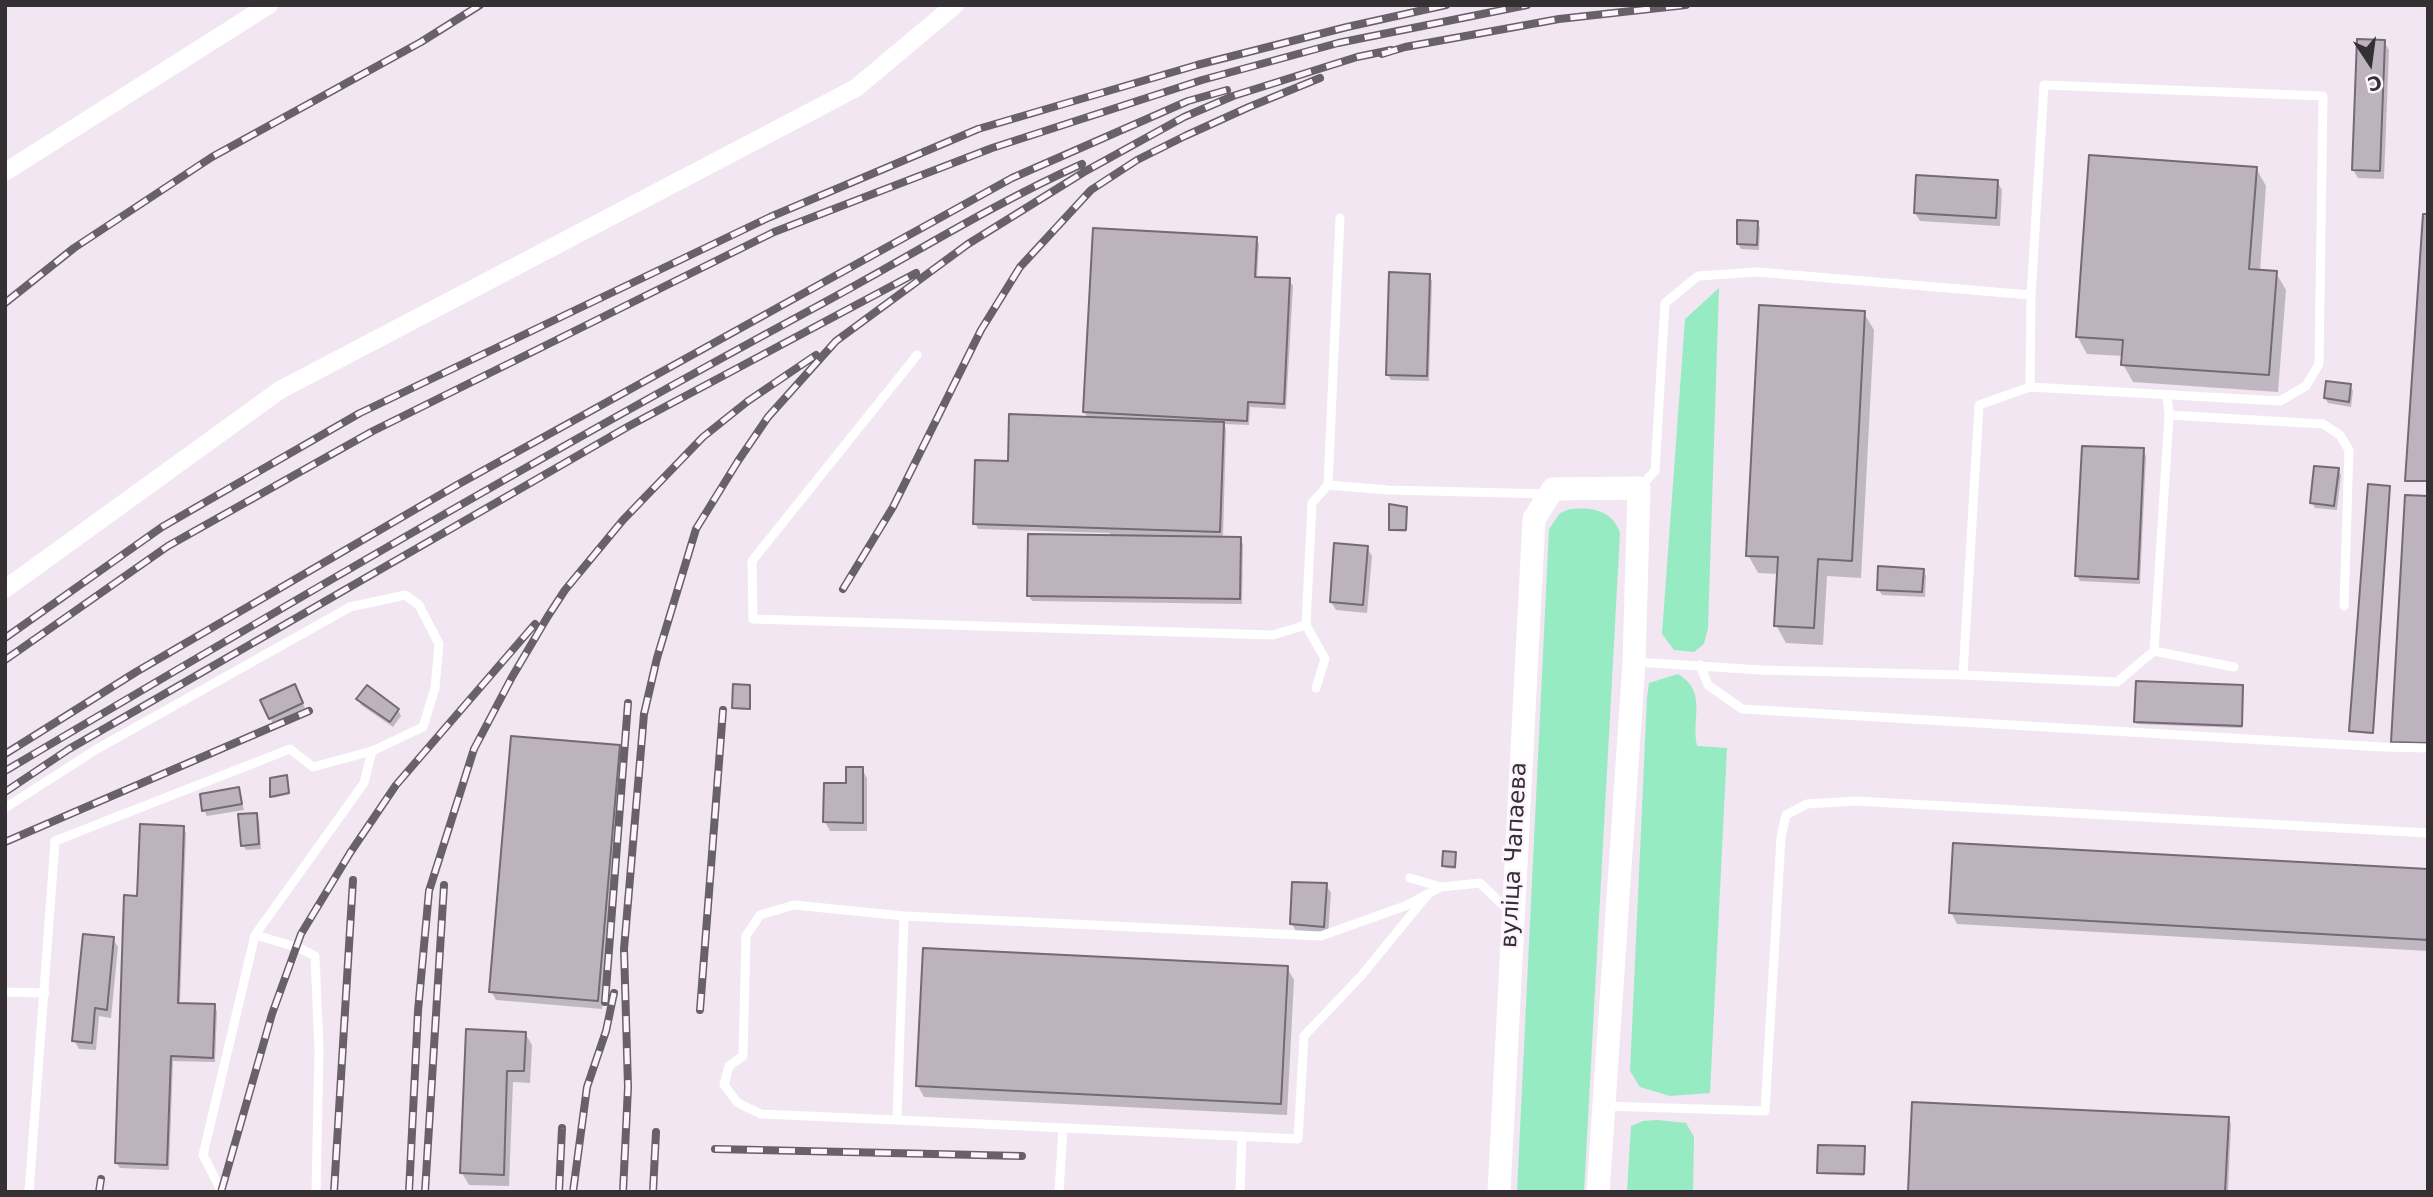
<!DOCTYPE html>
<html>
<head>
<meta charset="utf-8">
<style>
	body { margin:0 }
	#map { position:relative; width:2433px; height:1197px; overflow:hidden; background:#f1e6f2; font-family:"DejaVu Sans",sans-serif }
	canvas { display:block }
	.frame { position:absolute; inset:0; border:7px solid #343034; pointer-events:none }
	.north { position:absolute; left:2335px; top:28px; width:70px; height:70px; -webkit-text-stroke:5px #fef4ff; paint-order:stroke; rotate:167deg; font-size:19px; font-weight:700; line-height:28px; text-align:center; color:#343034 }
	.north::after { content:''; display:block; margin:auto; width:24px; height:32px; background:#343034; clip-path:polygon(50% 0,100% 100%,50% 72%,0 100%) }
</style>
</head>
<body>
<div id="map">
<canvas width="2433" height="1197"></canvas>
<div class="frame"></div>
<div class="north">С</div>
</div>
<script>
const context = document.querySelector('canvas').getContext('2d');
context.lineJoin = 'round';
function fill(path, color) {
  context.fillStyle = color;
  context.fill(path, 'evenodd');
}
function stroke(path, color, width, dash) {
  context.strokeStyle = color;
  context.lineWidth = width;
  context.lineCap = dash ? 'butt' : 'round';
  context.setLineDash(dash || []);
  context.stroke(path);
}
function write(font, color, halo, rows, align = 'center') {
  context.font = font + ' "DejaVu Sans",sans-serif';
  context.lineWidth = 5;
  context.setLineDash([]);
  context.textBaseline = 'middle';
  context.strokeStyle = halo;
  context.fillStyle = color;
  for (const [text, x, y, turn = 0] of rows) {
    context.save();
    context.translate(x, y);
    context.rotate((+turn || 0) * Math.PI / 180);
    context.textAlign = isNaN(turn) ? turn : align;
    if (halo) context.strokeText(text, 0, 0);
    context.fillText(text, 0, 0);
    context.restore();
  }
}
const green = new Path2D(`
	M1719 288 1708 628 1704 644 1694 652 1674 650 1662 634 1685 319Z
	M1570 509C1591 507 1613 510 1620 533L1584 1192H1517L1549 529 1560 513Z
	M1678 674C1708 692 1691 718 1697 746L1727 748 1710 1093 1670 1096 1640 1087 1630 1071 1647 698 1649 683Z
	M1657 1120 1686 1123 1694 1137 1693 1192H1627L1631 1126 1643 1121Z`);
const shadow = new Path2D(`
	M2384 42 2389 50 2384 179 2358 178 2353 170Z
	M2256 168 2266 186 2260 271 2276 273 2286 290 2278 392 2133 382 2123 364 2124 356 2087 354 2077 336Z
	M1997 181 2002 190 2000 226 1920 221 1915 213Z
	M2428 216V482H2408L2407 480Z
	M1757 223 1760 228 1759 250 1741 249 1738 244Z
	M1256 239 1259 244 1257 278 1289 280 1293 286 1286 409 1250 407 1249 425 1224 424 1226 429 1223 538H1239L1243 544 1242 604 1032 601 1029 596 1110 537V533L978 529 975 523 1009 463 1089 419 1084 412Z
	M1428 275 1432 281 1429 381 1391 380 1388 375Z
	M1864 313 1874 330 1861 578 1827 576 1823 645 1786 643 1776 625 1779 574 1758 573 1748 555Z
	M2350 386 2353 391 2351 407 2328 403 2325 398Z
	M2143 450 2146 456 2140 584 2080 581 2077 576Z
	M2338 470 2341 475 2337 510 2315 508 2312 503Z
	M2389 487 2373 734 2352 732 2351 730Z
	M1406 509V532L1391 531 1390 529Z
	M1367 548 1372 556 1367 613 1336 610 1331 602Z
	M1923 570 1926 576 1925 597 1882 595 1879 590Z
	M2242 687V728L2137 724 2136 722Z
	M297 691 305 708 273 723 270 718Z
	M358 699 398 710 401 716 393 727 361 705Z
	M619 747 624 756 602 1009 496 1000 491 991Z
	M862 769 867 778V831H830L825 822 847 785Z
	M287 777 289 794 273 798 272 796Z
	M238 789 244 810 207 816 204 810Z
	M256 815 259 820 261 849 246 850 243 845Z
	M183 827 186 833 180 1004 214 1006 217 1011 215 1062 173 1061 169 1170 120 1168 116 1163 139 898Z
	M1455 853 1456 869 1445 868 1444 866Z
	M2428 871V951L1957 924 1951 912Z
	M1326 885 1331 893 1328 935 1297 933 1292 924Z
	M113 939 118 947 111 1018 99 1016 96 1050 79 1049 74 1040Z
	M1287 968 1294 980 1287 1115 924 1097 918 1086Z
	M467 1031 525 1033 532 1045 530 1083 513 1082 509 1186 469 1185 462 1173Z
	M2228 1118 2231 1124 2228 1192H1910Z
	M1865 1150 1864 1176 1820 1174 1819 1172Z`);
const building = new Path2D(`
	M2357 39 2385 40 2380 171 2352 170Z
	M2089 155 2257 167 2249 269 2277 271 2269 375 2121 365 2123 340 2076 337Z
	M1916 175 1998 180 1996 218 1914 213Z
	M2423 214H2428V481H2405Z
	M1737 220 1758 221 1757 245 1737 244Z
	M1093 228 1257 237 1255 277 1290 278 1284 404 1248 402 1247 421 1083 412Z
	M1389 272 1430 274 1427 376 1386 375Z
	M1759 305 1865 311 1852 561 1818 559 1814 628 1774 626 1778 557 1746 556Z
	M2326 381 2351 384 2349 402 2324 398Z
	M1009 414 1224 422 1220 532 973 524 975 460 1008 461Z
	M2082 446 2144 448 2138 579 2075 576Z
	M2314 466 2339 468 2334 506 2310 503Z
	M2368 484 2390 486 2373 733 2349 731Z
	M2405 495 2428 496V743L2391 742Z
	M1389 504 1407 507 1406 530H1389Z
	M1028 534 1241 537 1240 599 1027 596Z
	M1334 543 1368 546 1363 605 1330 602Z
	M1878 566 1924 569 1922 592 1877 590Z
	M2136 681 2243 685 2242 726 2134 722Z
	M295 684 303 703 269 719 260 700Z
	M733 684 750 685V709L732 708Z
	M367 685 399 709 390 722 356 699Z
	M511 736 620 745 598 1001 489 992Z
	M846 767H863V823L823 822 824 783H846Z
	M287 775 289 793 270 797V778Z
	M239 787 242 804 202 811 200 794Z
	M257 813 259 844 241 846 238 814Z
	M140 824 184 826 178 1003 215 1004 213 1058 171 1056 167 1165 115 1163 124 895 137 896Z
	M1953 843 2428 869V940L1949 913Z
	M1443 851 1456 852 1455 867 1442 866Z
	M1292 882 1327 883 1324 927 1290 924Z
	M83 934 114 937 107 1010 95 1008 92 1043 72 1041Z
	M923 948 1288 966 1281 1104 916 1086Z
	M466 1029 526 1032 524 1071H507L504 1175 460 1173Z
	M1912 1102 2229 1117 2225 1192H1908Z
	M1818 1145 1865 1146 1864 1174 1817 1173Z`);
const service = new Path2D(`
	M1340 218 1328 485 1388 490 1548 494
	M917 355 752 561 753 619 1273 635 1306 625
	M2030 387 1979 405 1963 675 2117 682 2154 651
	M2167 395 2169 415 2154 651 2234 667
	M2169 415 2323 424 2340 435 2349 450 2344 606
	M1640 487 1655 471 1665 303 1698 276 1757 272 2031 295 2044 85 2323 96 2319 364 2306 386 2280 401 2030 387 2031 295
	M1636 662 1761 670 1963 675
	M1700 665 1708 685 1742 709 2382 747 2428 748
	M1316 688 1325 659 1306 625 1312 503 1328 485
	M5 808 97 749 350 607 405 595 419 605 439 644 435 688 423 727 372 751 313 767 290 749 55 841 29 1192
	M1410 878 1441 887 1480 883 1511 913
	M1429 893 1361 976 1304 1036 1298 1139 897 1120 904 916 1321 936 1405 906 1441 887
	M255 935 364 783 372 751
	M5 992 45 993
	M1604 1106 1765 1111 1781 837 1786 815 1807 804 1856 801 2428 833
	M897 1120 761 1114 738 1103 724 1085 729 1066 743 1056 746 936 760 915 794 905 904 916
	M222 1192 203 1155 255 935 297 947 315 956 319 1050 316 1192
	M1059 1192 1063 1128
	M1240 1192 1242 1136`);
const minor = new Path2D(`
	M5 172 269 5
	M5 589 280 390 856 88 955 5`);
const tertiary = new Path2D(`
	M1499 1192 1534 519 1553 489 1639 488 1634 662 1598 1192`);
const rail = new Path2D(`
	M1382 54 1405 47 1559 19 1686 5
	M5 303 74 248 212 157 421 42 480 5
	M843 589 893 507 981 330 1020 267 1091 190 1137 160 1185 136 1249 107 1320 78
	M5 638 162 527 360 413 770 217 978 129 1197 65 1347 27 1446 5
	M5 660 168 546 373 431 774 232 992 148 1202 80 1338 43 1527 5
	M5 754 136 672 457 485 1012 178 1188 101 1227 90
	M5 771C273 613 541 455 814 308 904 260 990 205 1082 164
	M5 792 69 749 629 426 916 273
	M5 842 309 711
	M605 1002 628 703
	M700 1010 723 710
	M715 1149 1022 1156
	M99 1192 101 1179
	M221 1192 272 1014 301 934 350 853 396 785 535 624
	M334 1192 353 880
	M409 1192 418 1011 429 891 474 749 512 677 548 616 565 590 623 520 703 437 748 401 816 355
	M425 1192 444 885
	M559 1192 562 1128
	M573 1192 587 1087 606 1031 614 993
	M623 1192 628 1087 624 949 644 714 657 658 696 529 738 461 768 417 836 341 968 244 1084 172 1184 117 1233 96 1357 57 1391 50
	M653 1192 656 1132`);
const streetNames = [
	["вуліца Чапаева",1515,855,-87]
];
fill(green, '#97ebc3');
fill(shadow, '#0003');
fill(building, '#bcb3be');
stroke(building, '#736a74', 2);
stroke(service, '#fff', 9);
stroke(minor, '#fff', 18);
stroke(tertiary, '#fff', 23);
stroke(rail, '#686268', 8);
stroke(rail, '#fef4ff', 5, [16]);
write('23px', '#343034', '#fef4ff', streetNames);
</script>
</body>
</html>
